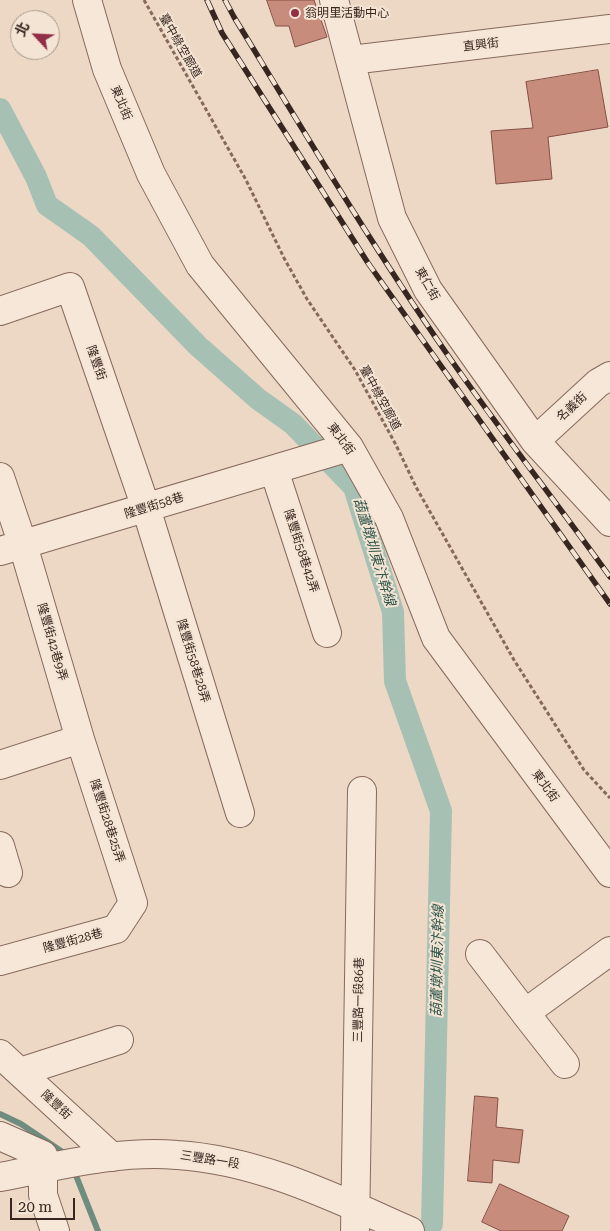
<!DOCTYPE html>
<html>
<head>
<meta charset="utf-8">
<style>
	body { margin:0 }
	#map { position:relative; width:610px; height:1231px; overflow:hidden; background:#ecd8c5; font-family:"Roboto Serif","Noto Sans TC",serif }
	canvas { display:block }
	.north { position:absolute; left:10px; top:10px; width:50px; height:50px; box-sizing:border-box; background:#f4e4d4; border:1px solid #a8988c; border-radius:50%; rotate:295deg; font-size:14px; font-weight:700; line-height:20px; text-align:center; color:#37251f }
	.north::after { content:''; display:block; margin:auto; width:18px; height:22px; background:#922f45; clip-path:polygon(50% 0,100% 100%,50% 72%,0 100%) }
	.scale { position:absolute; left:10px; top:1198px; width:65px; height:22px; box-sizing:border-box; border:2px solid #37251f; border-top:0; padding-left:6px; font-size:15px; line-height:18px; white-space:nowrap; color:#37251f; -webkit-text-stroke:4px #f4e4d4; paint-order:stroke }
</style>
</head>
<body>
<div id="map">
<canvas width="610" height="1231"></canvas>
<div class="north">北</div>
<div class="scale">20 m</div>
</div>
<script>
const context = document.querySelector('canvas').getContext('2d');
context.lineJoin = 'round';
function stroke(path, color, width, dash) {
  context.strokeStyle = color;
  context.lineWidth = width;
  context.lineCap = dash ? 'butt' : 'round';
  context.setLineDash(dash || []);
  context.stroke(path);
}
function fill(path, color) {
  context.fillStyle = color;
  context.fill(path, 'evenodd');
}
function write(font, color, halo, rows, align = 'center') {
  context.font = font + ' "Roboto Serif","Noto Sans TC",serif';
  context.lineWidth = 4;
  context.setLineDash([]);
  context.textBaseline = 'middle';
  context.strokeStyle = halo;
  context.fillStyle = color;
  for (const [text, x, y, turn = 0] of rows) {
    context.save();
    context.translate(x, y);
    context.rotate((+turn || 0) * Math.PI / 180);
    context.textAlign = isNaN(turn) ? turn : align;
    if (halo) context.strokeText(text, 0, 0);
    context.fillText(text, 0, 0);
    context.restore();
  }
}
const stream = new Path2D(`
	M0 1114 21 1124 67 1155
	M73 1168 98 1231`);
const canal = new Path2D(`
	M0 109 36 177 47 205 91 236 198 346 258 399 293 424 354 487 393 612 395 681 441 811 432 1224`);
const building = new Path2D(`
	M267 0H314L327 37 295 47 289 26H276Z
	M598 70 608 127 548 137 552 179 496 184 491 131 533 128 526 82Z
	M475 1096 498 1098 496 1127 523 1130 519 1163 493 1160 492 1183 468 1181Z
	M500 1184 569 1216 562 1231H501L482 1222Z`);
const path = new Path2D(`
	M144 0 246 180 284 258 307 299 355 370 396 445 416 487 514 660 584 770 610 798`);
const minor = new Path2D(`
	M87 0 107 69 151 174 200 265 349 447 389 518 436 638 610 873
	M334 0 392 218 428 290 535 441 610 522
	M351 60 610 29
	M0 311 70 287 146 508 240 813
	M535 441 598 383 610 376
	M274 470 327 633
	M0 477 23 545 80 739 133 903 116 929 0 961
	M0 551 349 447
	M0 765 80 739
	M0 846 8 873
	M480 954 525 1013
	M0 1054 112 1157
	M565 1064 525 1013 610 951
	M20 1072 119 1040
	M0 1136 43 1155V1195L55 1231
	M0 1177C58 1166 118 1150 177 1155 259 1160 335 1198 410 1231
	M355 1231 362 791`);
const rail = new Path2D(`
	M207 0 222 33 368 263 610 604
	M225 0 234 17C303 130 371 244 447 354 499 429 556 502 610 577`);
const markers = [
	[295,13,5,"#922f45"]
];
const poiNames = [
	["翁明里活動中心",305,13]
];
const streetNames = [
	["直興街",481,45,-7],
	["臺中綠空廊道",180,46,60],
	["東北街",121,103,67],
	["東仁街",427,284,60],
	["隆豐街",96,363,71],
	["臺中綠空廊道",380,398,61],
	["名義街",572,407,-43],
	["東北街",341,439,53],
	["隆豐街58巷",154,506,-17],
	["隆豐街58巷42弄",301,551,72],
	["隆豐街42巷9弄",52,642,74],
	["隆豐街58巷28弄",193,661,73],
	["東北街",545,786,54],
	["隆豐街28巷25弄",107,821,72],
	["隆豐街28巷",73,941,-15],
	["三豐路一段86巷",359,1000,-89],
	["隆豐街",56,1105,43],
	["三豐路一段",210,1160,9]
];
const waterNames = [
	["葫蘆墩圳東汴幹線",374,552,73],
	["葫蘆墩圳東汴幹線",438,961,-89]
];
stroke(stream, '#6e8d7f', 6);
stroke(canal, '#a6c0b3', 22);
fill(building, '#c88c7d');
stroke(building, '#844f43', 1);
stroke(minor, '#86695c', 30);
stroke(path, '#86695c', 3, [4, 2.5]);
stroke(minor, '#f7e7d8', 28);
stroke(rail, '#37251f', 5.5);
stroke(rail, '#f4e4d4', 4, [11]);
for (const [x, y, r, color] of markers) {
  const dot = new Path2D();
  dot.arc(x, y, r, 0, 2 * Math.PI);
  context.fillStyle = color;
  context.fill(dot);
  stroke(dot, '#f4e4d4', 2);
}
write('12px', '#37251f', '#f4e4d4', poiNames, 'left');
write('12px', '#37251f', '#f4e4d4', streetNames);
write('italic 14px', '#2f564b', '#f4e4d4', waterNames);
</script>
</body>
</html>
